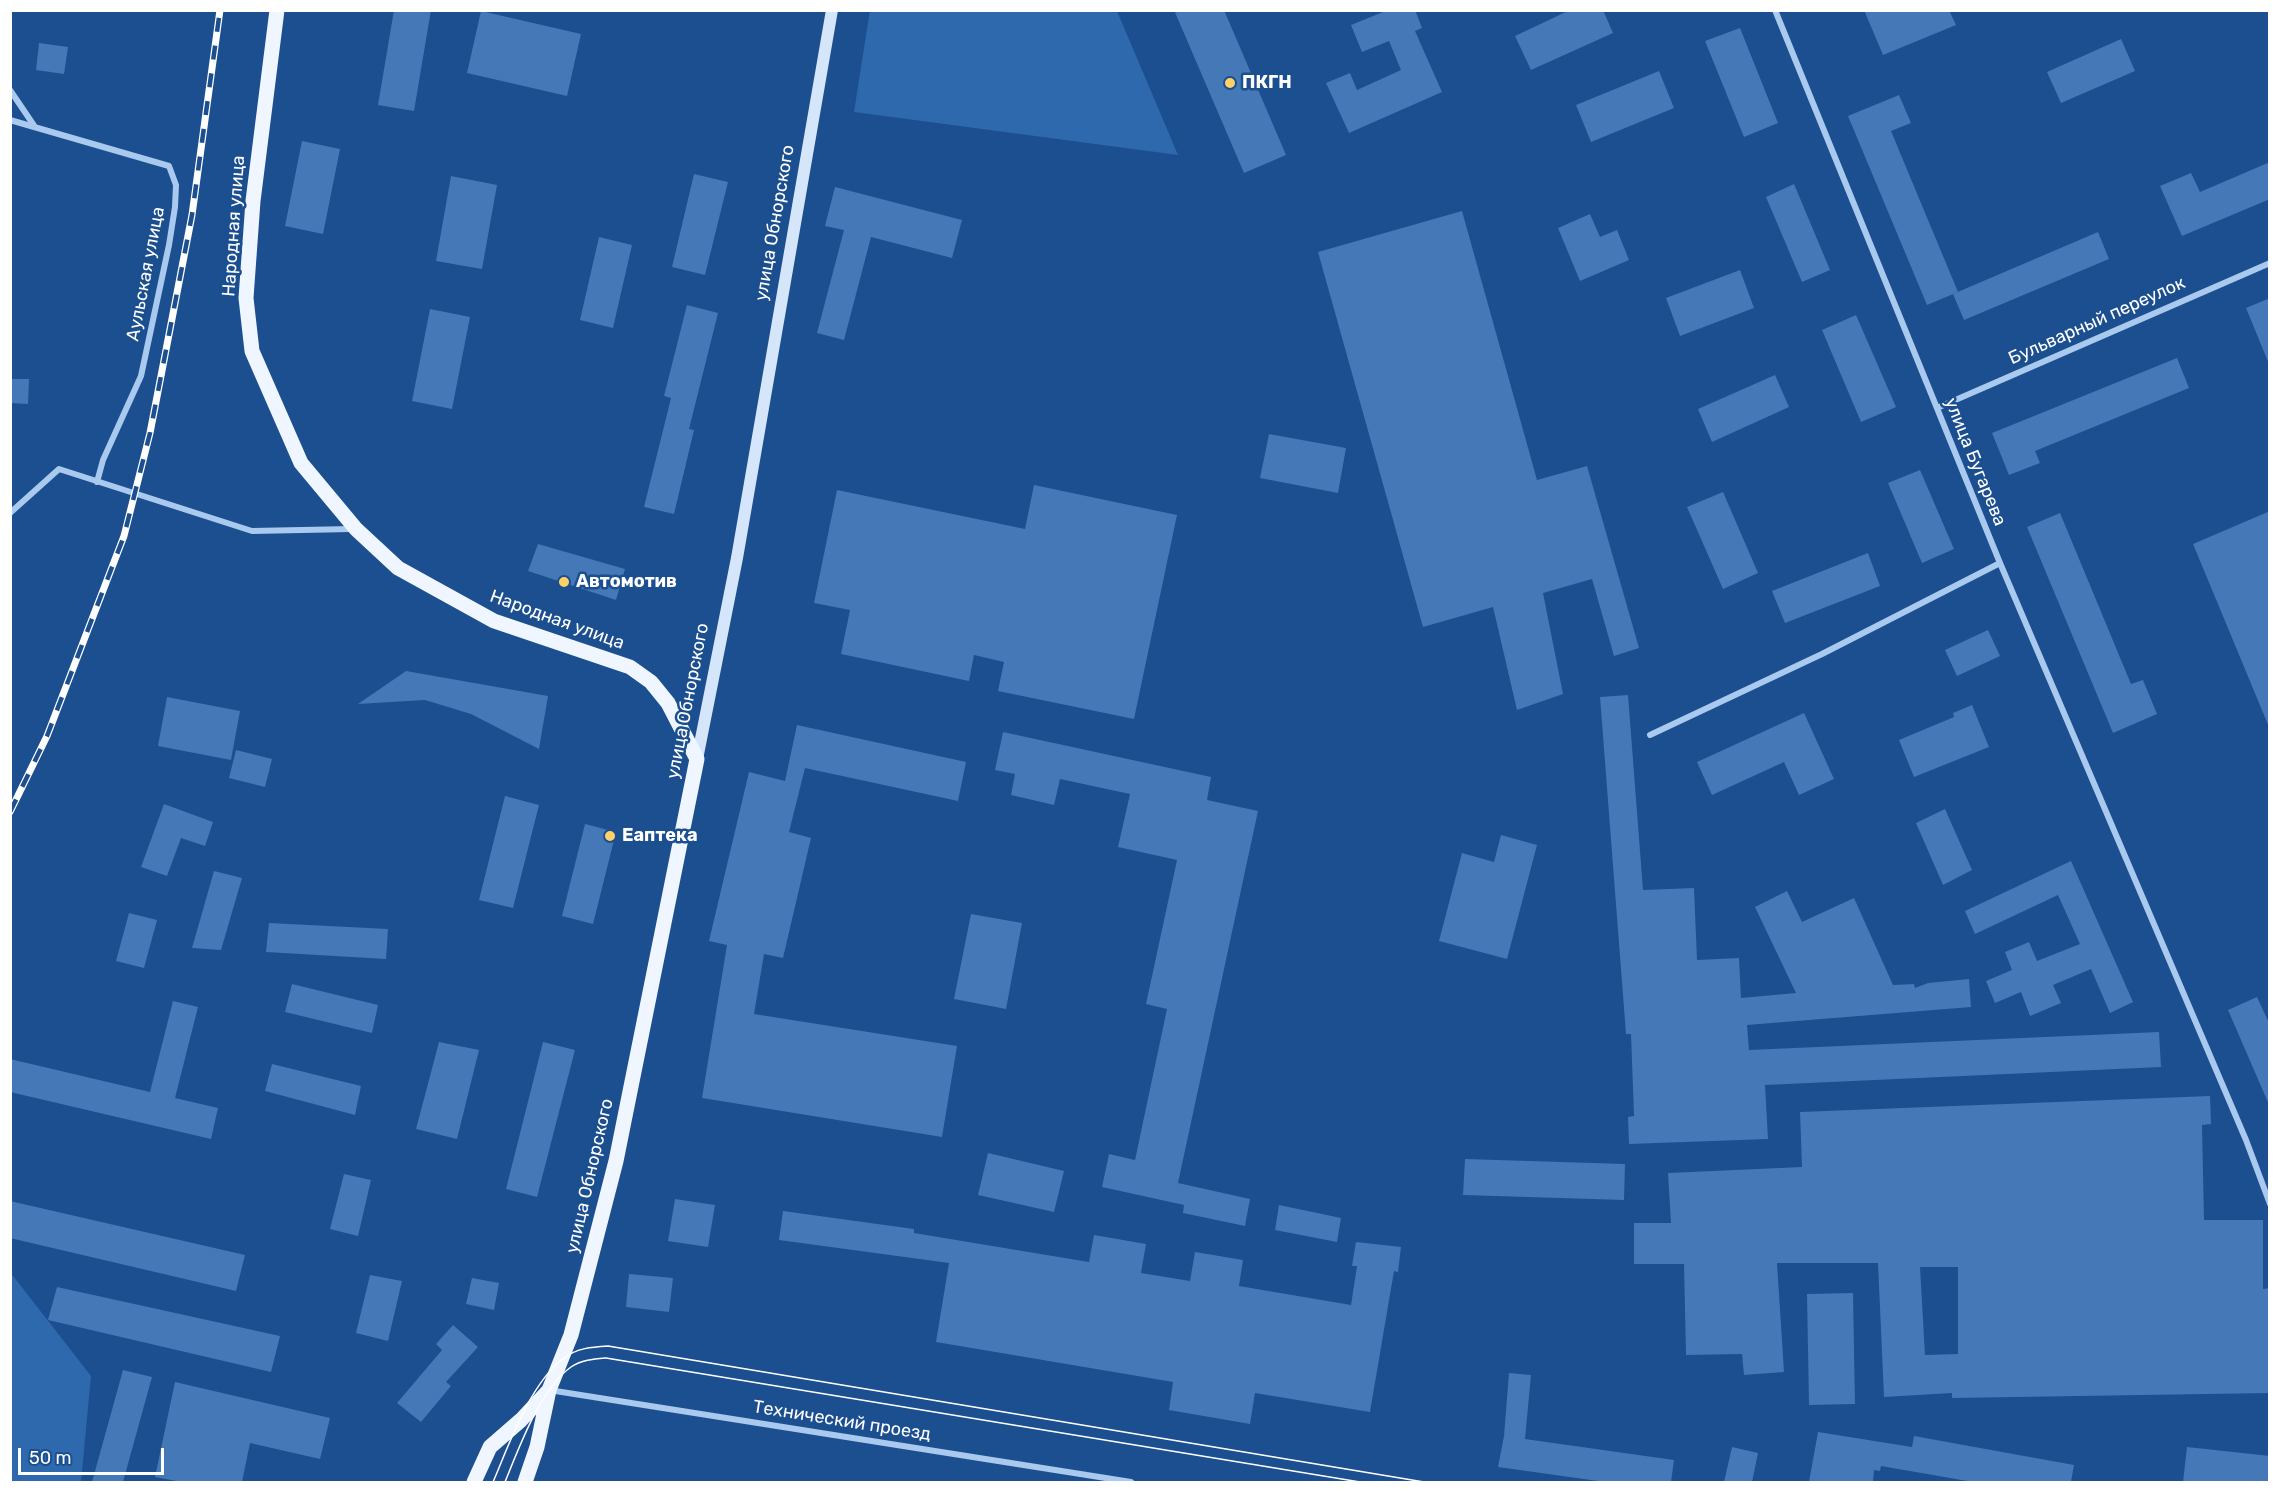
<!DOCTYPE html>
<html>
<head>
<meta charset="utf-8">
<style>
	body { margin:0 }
	#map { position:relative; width:2280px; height:1493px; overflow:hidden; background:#1b4f8f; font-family:Rubik,sans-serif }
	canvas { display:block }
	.frame { position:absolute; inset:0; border:12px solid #fff; pointer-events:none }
	.scale { position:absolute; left:18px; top:1448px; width:146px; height:27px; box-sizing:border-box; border:3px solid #fff; border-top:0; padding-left:8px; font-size:18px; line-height:21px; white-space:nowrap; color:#fff; -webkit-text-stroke:4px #1b4f8f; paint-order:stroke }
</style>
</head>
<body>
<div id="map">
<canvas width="2280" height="1493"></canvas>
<div class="frame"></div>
<div class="scale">50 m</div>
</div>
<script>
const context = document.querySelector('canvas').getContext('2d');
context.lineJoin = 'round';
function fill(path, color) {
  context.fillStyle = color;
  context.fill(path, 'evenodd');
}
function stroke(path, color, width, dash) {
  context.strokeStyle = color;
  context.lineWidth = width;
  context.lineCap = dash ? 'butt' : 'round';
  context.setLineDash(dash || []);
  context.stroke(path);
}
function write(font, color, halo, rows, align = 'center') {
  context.font = font + ' Rubik,sans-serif';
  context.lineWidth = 5;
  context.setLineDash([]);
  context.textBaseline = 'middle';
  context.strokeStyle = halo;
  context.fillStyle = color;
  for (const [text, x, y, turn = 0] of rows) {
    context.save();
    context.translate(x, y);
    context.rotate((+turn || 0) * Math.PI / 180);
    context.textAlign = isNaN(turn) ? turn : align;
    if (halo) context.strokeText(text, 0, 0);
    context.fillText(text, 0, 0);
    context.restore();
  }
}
const green = new Path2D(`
	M870 10 1117 11 1178 155 854 112Z
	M10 1272 91 1376 81 1482H11Z`);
const building = new Path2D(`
	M394 10H431L414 111 378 105Z
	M1174 10H1224L1286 155 1244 173Z
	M1388 10H1415L1422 28 1415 31 1442 92 1349 133 1326 83 1350 73 1357 90 1401 70 1389 41 1362 52 1351 25Z
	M1570 10H1603L1613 33 1531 70 1515 36Z
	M1864 10H1949L1956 25 1883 55Z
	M481 11 581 34 567 96 467 73Z
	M1740 28 1778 123 1744 137 1705 41Z
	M2121 39 2135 71 2061 103 2047 72Z
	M39 43 68 47 64 74 36 70Z
	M1659 71 1674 108 1591 142 1576 105Z
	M1899 95 1911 123 1891 131 1958 292 1927 305 1848 116Z
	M302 141 340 149 323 234 285 226Z
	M2270 162V199L2182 236 2160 186 2191 173 2200 192Z
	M694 174 728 182 705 275 672 267Z
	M451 176 497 185 482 269 436 261Z
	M1794 184 1830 270 1802 282 1766 197Z
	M835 187 962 220 952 258 871 237 844 340 817 333 844 230 825 226Z
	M1462 211 1537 480 1587 466 1639 648 1614 656 1592 579 1543 593 1563 694 1517 710 1493 607 1423 627 1318 252Z
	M1590 214 1600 237 1617 230 1629 260 1580 281 1558 228Z
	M2098 232 2109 259 1964 320 1953 294Z
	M599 237 632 245 613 328 580 320Z
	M1740 270 1754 308 1680 336 1666 298Z
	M2270 298V364H2269L2246 308Z
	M687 305 718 313 689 429 694 430 674 514 644 507 671 398 664 396Z
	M430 309 470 317 452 409 412 401Z
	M1856 315 1896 407 1861 422 1822 330Z
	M2177 358 2189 388 2035 451 2040 463 2009 475 1992 433Z
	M1775 375 1789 407 1712 442 1698 409Z
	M10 379H29L28 404 10 403Z
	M1269 434 1346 448 1338 493 1260 478Z
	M1920 470 1954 549 1922 563 1888 483Z
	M1034 485 1177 515 1134 719 998 691 1004 662 974 655 969 681 841 654 850 610 814 603 837 490 1025 529Z
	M1723 492 1758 573 1723 589 1687 507Z
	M2270 511V727H2269L2193 544Z
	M2060 513 2131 684 2143 680 2157 714 2113 733 2027 527Z
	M538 544 625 569 616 600 528 571Z
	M1868 553 1880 586 1785 623 1772 591Z
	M1988 630 2000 656 1957 676 1945 650Z
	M406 671 548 696 539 749 471 714 425 700 358 704Z
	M1628 695 1643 890 1694 888 1697 960 1739 958 1741 998 1796 993 1755 907 1787 891 1802 922 1854 898 1893 985 1914 984 1915 988 1928 983 1969 979 1971 1007 1747 1025 1749 1050 2159 1032 2161 1067 1765 1085 1768 1139 1629 1144 1628 1117 1634 1116 1631 1034H1626L1600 697Z
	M167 697 240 711 231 760 158 746Z
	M1972 705 1989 747 1914 777 1899 740 1954 717 1953 713Z
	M1804 713 1834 779 1799 795 1784 762 1712 795 1697 762Z
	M797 725 966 762 958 801 805 768 789 832 811 838 783 958 764 954 754 1014 957 1046 942 1137 702 1098 727 945 709 941 749 772 785 781Z
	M1003 732 1211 777 1207 800 1258 811 1178 1183 1250 1199 1245 1226 1183 1213 1184 1205 1102 1187 1109 1154 1135 1160 1167 1009 1146 1004 1177 860 1118 847 1130 794 1060 779 1054 805 1011 795 1015 774 995 770Z
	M236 750 272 759 265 787 229 778Z
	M505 796 539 805 513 908 479 900Z
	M164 804 213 822 205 846 181 838 167 876 141 867Z
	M1945 809 1972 870 1943 885 1916 823Z
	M585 824 616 832 593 924 562 916Z
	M1501 835 1537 845 1507 959 1439 941 1462 853 1494 862Z
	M2071 861 2133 1002 2110 1013 2091 969 2053 985 2061 1003 2030 1016 2021 992 1995 1003 1986 981 2012 970 2005 952 2029 942 2037 961 2080 944 2058 895 1975 934 1965 911Z
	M214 871 242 878 221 950 192 948Z
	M129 913 157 920 144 968 116 961Z
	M971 914 1022 923 1006 1009 954 999Z
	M269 923 388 929 386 959 266 952Z
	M292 984 378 1005 372 1033 285 1012Z
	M2257 997 2270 1025V1107L2228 1010Z
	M173 1001 198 1007 175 1098 218 1108 211 1139 10 1092V1059L150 1092Z
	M439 1042 479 1050 457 1139 416 1129Z
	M543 1042 575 1050 537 1197 506 1189Z
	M272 1064 361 1086 355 1115 265 1091Z
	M2210 1096 2211 1124 2202 1125 2204 1220H2263V1289L2270 1288V1393L1952 1398V1393L1884 1397 1878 1263H1777L1784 1372 1744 1375 1742 1354 1686 1355 1684 1264H1634V1223H1671L1668 1173 1802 1167 1800 1112ZM1920 1267H1958V1354L1925 1355Z
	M988 1153 1064 1171 1054 1212 978 1195Z
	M1465 1159 1625 1164 1624 1200 1463 1195Z
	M344 1174 371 1180 358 1236 330 1229Z
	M675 1199 715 1205 708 1247 668 1241Z
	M10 1201 245 1255 236 1291 10 1238Z
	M1279 1205 1341 1218 1337 1242 1275 1230Z
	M783 1211 914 1229V1233L1089 1262 1094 1235 1146 1244 1141 1273 1190 1281 1195 1252 1243 1260 1239 1286 1351 1305 1357 1266H1352L1356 1242 1401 1247 1398 1272 1394 1271 1370 1412 1255 1393 1250 1424 1169 1410 1173 1382 936 1342 949 1263 779 1240Z
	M629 1274 673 1278 669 1312 626 1307Z
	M370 1275 402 1281 388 1341 356 1333Z
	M472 1278 499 1283 494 1310 466 1304Z
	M57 1287 280 1336 271 1372 48 1320Z
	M1853 1293 1855 1404 1809 1405 1807 1294Z
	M453 1325 478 1347 446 1382 451 1386 421 1422 397 1403 442 1350 436 1344Z
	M123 1370 152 1377 123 1482H92Z
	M1509 1373 1531 1375 1525 1439 1674 1460 1671 1482H1605L1498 1467 1504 1436Z
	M175 1382 330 1418 320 1459 250 1443 242 1482H182L155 1477Z
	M1818 1432 1912 1447 1914 1436 2074 1465 2071 1482H1973L1881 1466 1880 1471 1874 1470 1873 1482H1809Z
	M1732 1447 1758 1453 1752 1482H1724Z
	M2187 1447 2270 1456V1482H2183Z`);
const street = new Path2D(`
	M10 90 35 127
	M10 120 169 166 176 185 175 207 169 245 141 376 103 460 97 482
	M1937 408 2270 263
	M10 513 59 469 252 531 352 529
	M2000 563 2246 1140 2270 1204
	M1650 735 1822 654 2000 563 1775 10
	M549 1390 1131 1482`);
const secondary = new Path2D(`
	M697 759 737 558 832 10`);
const primary = new Path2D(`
	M277 10 253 201 246 298 252 351 301 463 356 529 398 568 494 621 630 667 651 682 668 703 697 759 616 1161 571 1335 549 1390 537 1447 525 1482
	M474 1482 490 1447 521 1420 549 1390`);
const tram = new Path2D(`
	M493 1482C509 1445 530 1383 564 1358 577 1348 592 1347 608 1346L1424 1482
	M505 1482C519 1448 540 1389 571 1367 581 1360 594 1359 606 1358L1360 1482`);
const rail = new Path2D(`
	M10 812 47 736 124 536 150 433 192 215 220 10`);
const markers = [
	[1230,83,6,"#ffd166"],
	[564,582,6,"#ffd166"],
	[610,836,6,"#ffd166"]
];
const poiNames = [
	["ПКГН",1242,83],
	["Автомотив",576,582],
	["Еаптека",622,836]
];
const streetNames = [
	["улица Обнорского",775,223,-80],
	["Народная улица",234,226,-86],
	["Аульская улица",146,274,-79],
	["Бульварный переулок",2097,321,-24],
	["улица Бугарева",1975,462,68],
	["Народная улица",557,620,20],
	["улица Обнорского",688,701,-79],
	["улица Обнорского",590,1176,-77],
	["Технический проезд",842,1421,9]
];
fill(green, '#2e69ad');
fill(building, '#4478b7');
stroke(street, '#a9c9ee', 6);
stroke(secondary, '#d6e6fa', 12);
stroke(primary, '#f0f6ff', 15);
stroke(tram, '#fff', 1.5);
stroke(rail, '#fff', 7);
stroke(rail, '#1b4f8f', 4.5, [14]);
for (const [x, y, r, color] of markers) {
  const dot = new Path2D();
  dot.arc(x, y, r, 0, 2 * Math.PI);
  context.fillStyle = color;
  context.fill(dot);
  stroke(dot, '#1b4f8f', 2);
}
write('bold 18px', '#fff', '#1b4f8f', poiNames, 'left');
write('18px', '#fff', '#1b4f8f', streetNames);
</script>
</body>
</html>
